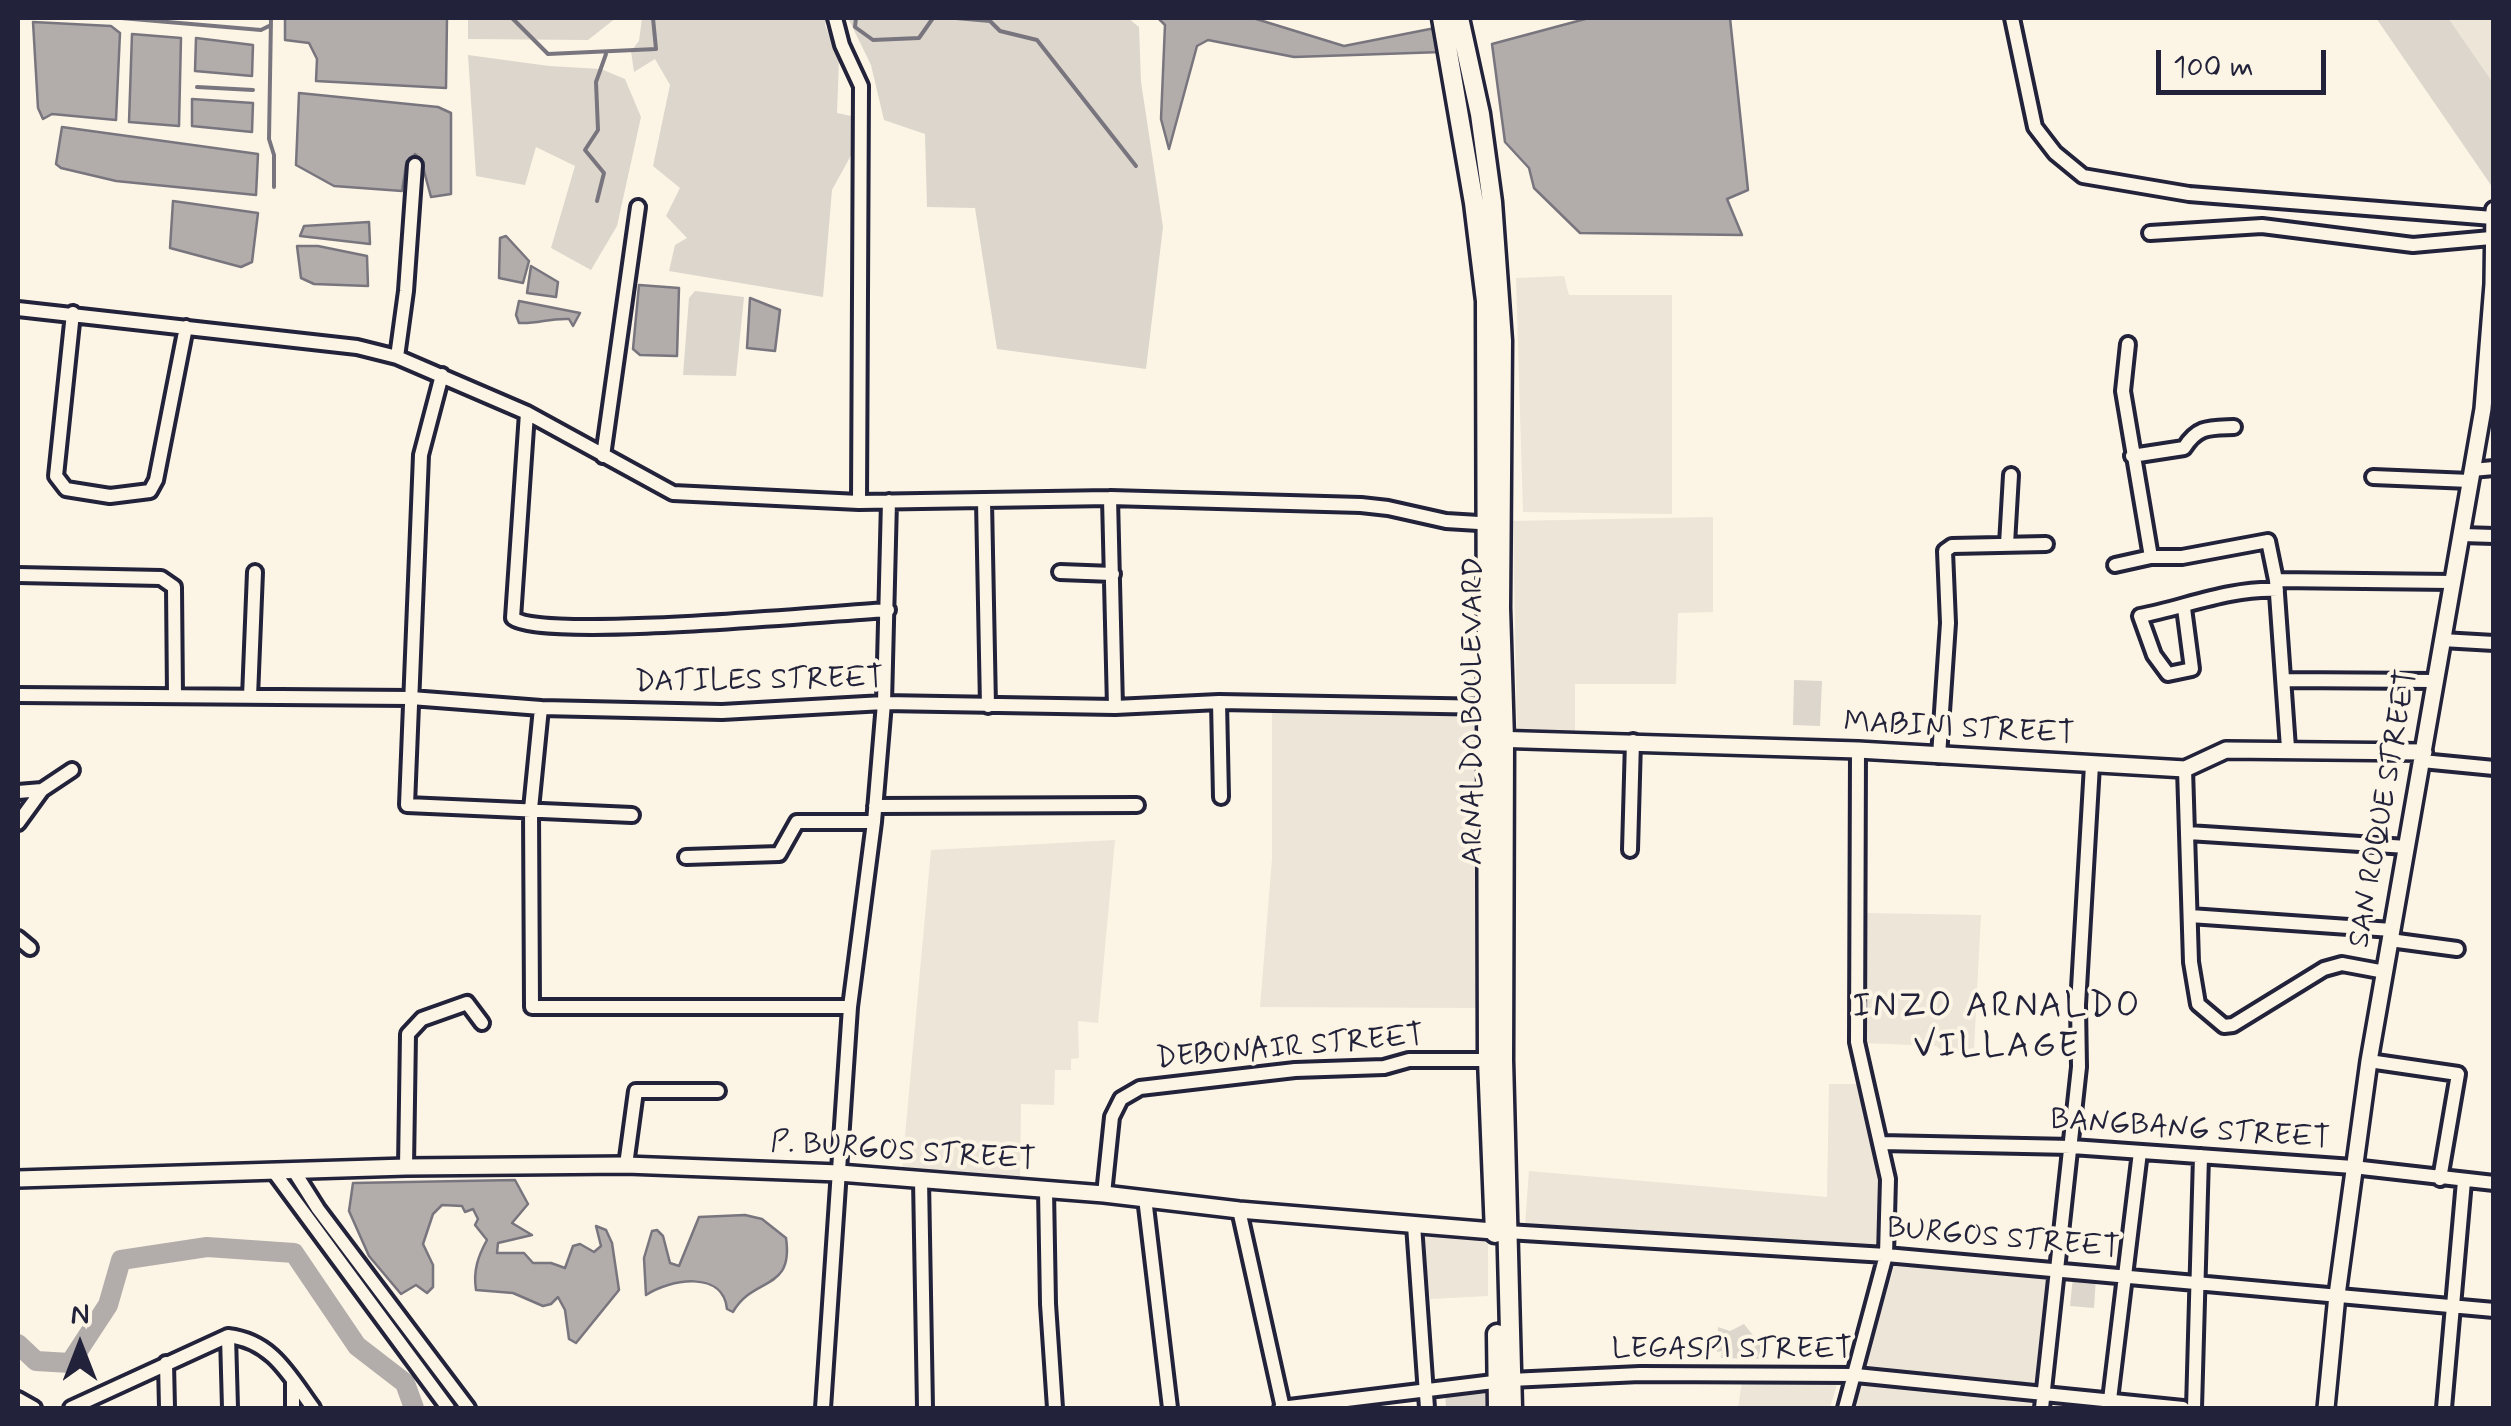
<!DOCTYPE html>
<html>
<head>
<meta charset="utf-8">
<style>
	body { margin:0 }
	#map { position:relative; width:2511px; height:1426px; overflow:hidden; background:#fcf5e5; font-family:Mynerve,sans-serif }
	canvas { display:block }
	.frame { position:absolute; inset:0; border:20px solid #22223b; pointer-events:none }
	.north { position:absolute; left:30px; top:1296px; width:100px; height:100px; -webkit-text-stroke:8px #fcf5e5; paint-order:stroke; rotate:0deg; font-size:28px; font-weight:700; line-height:40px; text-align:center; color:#22223b }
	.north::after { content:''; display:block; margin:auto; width:35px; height:45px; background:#22223b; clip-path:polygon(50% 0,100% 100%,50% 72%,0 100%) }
	.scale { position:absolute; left:2156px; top:50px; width:170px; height:45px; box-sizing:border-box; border:5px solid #22223b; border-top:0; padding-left:12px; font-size:30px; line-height:35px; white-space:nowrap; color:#22223b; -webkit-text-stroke:8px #fcf5e5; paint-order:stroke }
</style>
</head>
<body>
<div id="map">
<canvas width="2511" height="1426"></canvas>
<div class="frame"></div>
<div class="north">N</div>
<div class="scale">100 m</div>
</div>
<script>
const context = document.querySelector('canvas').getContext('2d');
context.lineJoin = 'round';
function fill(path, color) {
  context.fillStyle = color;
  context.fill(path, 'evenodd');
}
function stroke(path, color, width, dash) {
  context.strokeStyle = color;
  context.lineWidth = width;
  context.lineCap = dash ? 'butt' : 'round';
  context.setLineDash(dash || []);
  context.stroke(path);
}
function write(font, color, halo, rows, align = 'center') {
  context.font = font + ' Mynerve,sans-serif';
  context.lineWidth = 8;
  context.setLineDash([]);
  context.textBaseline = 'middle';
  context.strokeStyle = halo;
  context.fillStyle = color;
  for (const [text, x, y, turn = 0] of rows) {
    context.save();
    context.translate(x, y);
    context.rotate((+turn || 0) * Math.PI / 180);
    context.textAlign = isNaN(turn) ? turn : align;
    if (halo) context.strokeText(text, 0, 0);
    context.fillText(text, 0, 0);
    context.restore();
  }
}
const built = new Path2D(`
	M2376 18H2493V188L2386 30Z
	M1564 276 1569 295H1672V514L1523 512 1516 278Z
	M1713 517V612L1678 613 1676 684H1575V735H1517L1513 521Z
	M1272 710 1479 713 1486 1008 1260 1007 1272 859Z
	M1115 840 1098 1023 1078 1021 1079 1058 1071 1059V1070H1055L1054 1105 1021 1104 1020 1182 902 1169 931 850Z
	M1865 913 1981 915 1974 1048 1945 1053 1936 1046 1864 1043Z
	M1829 1084H1858L1881 1180 1878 1216 1881 1217 1876 1251 1525 1225 1529 1171 1827 1197Z
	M1423 1236H1488V1296L1430 1299Z
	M1896 1260 2058 1273 2039 1408H1853Z
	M1742 1381 1837 1384 1830 1408H1738Z`);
const green = new Path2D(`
	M468 18H616L588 40 468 39Z
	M642 18H827L825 25 839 60 837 113 856 117 855 148 832 190 823 297 669 271 675 245 687 238 666 216 680 188 653 166 670 85 655 59 634 72 631 51 639 41Z
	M848 18H1128L1139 27 1141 82 1163 227 1146 369 997 349 975 208 927 207 925 134 884 120 871 65Z
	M2376 18H2448L2493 83V188Z
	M468 55 549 66 601 69 625 79 641 117 617 226 591 270 551 248 575 166 536 147 525 185 476 176Z
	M695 291 744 297 736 376 683 375 689 298Z
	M1794 680 1822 681 1820 726 1793 725Z
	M2073 1277 2096 1278 2094 1308 2070 1306Z
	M1744 1324 1760 1344 1766 1359 1721 1358 1722 1351 1717 1352 1718 1327 1730 1331Z
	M1493 1388V1408H1446L1445 1391Z`);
const water = new Path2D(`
	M285 18H447L446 88 316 81 317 59 309 43 285 40Z
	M1158 18H1253L1344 46 1435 28 1442 52 1294 57 1208 40 1197 46 1169 149 1161 119 1165 25Z
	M1589 18H1730L1748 190 1727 199 1742 235 1580 233 1534 188 1529 168 1505 142 1492 44Z
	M33 22 111 26 120 33 116 120 52 114 43 119 38 108Z
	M132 34 181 38 179 126 129 122Z
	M196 38 253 45 252 76 195 71Z
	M299 93 438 107 451 113V194L431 197 421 160 415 154 406 165 402 191 334 186 296 165Z
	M192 99 253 103 252 132 192 126Z
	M62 127 258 154 256 195 116 181 61 168 56 164Z
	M173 201 258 213 252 262 241 267 170 248Z
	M369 222 370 244 300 236 304 226Z
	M506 236 529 261 523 283 499 278 500 238Z
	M297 246H318L367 256 368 286 314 284 301 278Z
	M531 266 558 282 556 297 527 293Z
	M639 285 679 288 677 356 640 355 633 349Z
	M750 298 780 310 775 351 747 348Z
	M519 301 580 313 573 326 569 319C548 318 539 324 519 323L516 315Z
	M515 1180 528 1204 512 1223 532 1235 498 1243 497 1253H524L533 1263H551L565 1268 573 1246 580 1244 594 1252 601 1246 596 1226 606 1230 612 1243 619 1290 576 1343 569 1339 565 1310 558 1297 551 1304 543 1306 513 1293 476 1290C473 1271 478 1256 487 1240L475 1225 478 1219 473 1209 465 1212 462 1206 442 1205 433 1214 423 1244 433 1265V1287L427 1293 416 1285 401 1294 369 1256 349 1211 353 1183Z
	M745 1215 762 1219 786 1238C794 1292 753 1276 733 1312L727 1309C723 1270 670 1279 646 1295L644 1258 652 1231 657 1230 663 1236 670 1263 679 1266 699 1217Z`);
const stream = new Path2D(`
	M121 18 261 30 271 25
	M271 18 269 139 274 155V187
	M512 18 548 54 656 49 653 18
	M856 18 855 27 873 40 919 38 933 18
	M956 18 990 21 1000 31 1037 40 1136 166
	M197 87 253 90
	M597 201 604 173 585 150 598 130 596 82 606 54`);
const river = new Path2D(`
	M18 1344 36 1361 70 1363 108 1305 121 1260 207 1247 294 1253 357 1346 405 1383 414 1408`);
const minor = new Path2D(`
	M835 18 842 45 861 86 859 502
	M2012 18 2035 127 2055 153 2083 176 2189 194 2493 218
	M2150 233 2262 226 2413 245 2491 238
	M18 309 357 347 397 357 527 413 673 493 859 502 1110 498 1361 505 1388 508 1446 521 1495 524
	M73 313 56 476 66 489 110 496 150 491 156 480 186 327
	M2128 344 2123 391 2151 557H2182L2268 541 2276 580 2288 748
	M397 357 406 291 415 165
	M442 375 421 455 407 805 632 815
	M527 413 513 618C542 641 833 613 888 610
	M603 456 638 207
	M2132 456 2184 448C2198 426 2209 428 2234 427
	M2472 470 2494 468
	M2373 477 2470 481
	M1110 498 1115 707
	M984 501 988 706
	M2462 535 2494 536
	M2007 544 2011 475
	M2115 565 2151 557
	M1060 572 1113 574
	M18 575 161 578 174 587 175 696
	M2276 580 2453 582
	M2184 608 2192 669 2168 674 2154 655 2140 616C2186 607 2230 588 2277 590
	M2442 640 2494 643
	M2284 680 2434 681
	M18 695 411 698 541 708 722 712 884 703 1115 707 1219 702 1494 707
	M250 697 255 572
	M1219 702 1221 797
	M541 708 531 809 532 1007H850
	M1939 756 1948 623 1945 551 1952 546 2046 544
	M2422 761 2494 768
	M2185 769 2191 962 2198 1004 2224 1026 2233 1025 2324 969 2342 964 2385 972
	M18 792 42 790 72 770
	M875 806 1137 805
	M18 823 42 790
	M2188 833 2407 847
	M1630 850 1633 741
	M686 857 779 854 797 822H874
	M2190 916 2392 930
	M18 938 30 948
	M2390 940 2457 949
	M2369 1061 2458 1074 2440 1179
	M1881 1143 2072 1147 2353 1167 2494 1183
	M626 1165 636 1091H718
	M406 1167 408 1034 422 1019 467 1003 482 1023
	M294 1171 318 1209 468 1408
	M274 1172 448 1408
	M921 1179 925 1408
	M1046 1190 1048 1304 1055 1408
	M1104 1194 1112 1117 1121 1099 1140 1088 1295 1070 1384 1067 1409 1060H1496
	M1145 1198 1170 1408
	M1239 1210 1283 1408
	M1414 1225 1427 1408
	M1507 1232 1886 1255 2494 1310
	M228 1336 230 1408
	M166 1363 167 1408
	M293 1381V1408
	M18 1399 34 1408
	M71 1408 228 1336C272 1341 289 1375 313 1408
	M823 1408 850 1007 874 822 884 703 889 501
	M1281 1408 1510 1380 1640 1374 1856 1375 2183 1408
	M1845 1408 1886 1255 1888 1179 1857 1042 1858 750
	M2042 1408 2079 1067 2078 1005 2092 765
	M2109 1408 2140 1152
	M2194 1408 2201 1156
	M2444 1408 2464 1181`);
const major = new Path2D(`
	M1492 739 1858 750 2185 769 2226 750 2424 752
	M18 1179 406 1167 626 1165 839 1173 1104 1194 1239 1210 1505 1232
	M2326 1408 2337 1295 2369 1061 2483 409 2493 284 2494 210`);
const highway = new Path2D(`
	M1442 18 1474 203 1486 301 1488 1060 1495 1233
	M1459 18 1480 114 1492 202 1502 341 1500 608 1504 740 1503 1060 1512 1408
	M1497 1334 1498 1408`);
const streetNames = [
	["DATILES STREET",759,682,-1],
	["ARNALDO BOULEVARD",1475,711,-90],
	["MABINI STREET",1959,730,3],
	["SAN ROQUE STREET",2385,809,-80],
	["DEBONAIR STREET",1290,1049,-5],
	["BANGBANG STREET",2190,1131,4],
	["P. BURGOS STREET",903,1153,4],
	["BURGOS STREET",2003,1240,5],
	["LEGASPI STREET",1732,1351]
];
const quarterNames = [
	["INZO ARNALDO",1997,1009],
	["VILLAGE",1997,1049]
];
fill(built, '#ece5d8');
fill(green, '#dcd6cc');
fill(water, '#b2adab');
stroke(water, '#78757e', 2.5);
stroke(stream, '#78757e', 4);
stroke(river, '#b2adab', 20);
stroke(minor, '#22223b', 20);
stroke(major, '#22223b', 22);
stroke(highway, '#22223b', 25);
stroke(minor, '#fcf5e5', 12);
stroke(major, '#fcf5e5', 15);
stroke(highway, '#fcf5e5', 18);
write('30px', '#22223b', '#fcf5e5', streetNames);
context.letterSpacing = '2.5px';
write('35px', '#22223b', '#fcf5e5', quarterNames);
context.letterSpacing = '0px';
</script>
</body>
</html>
